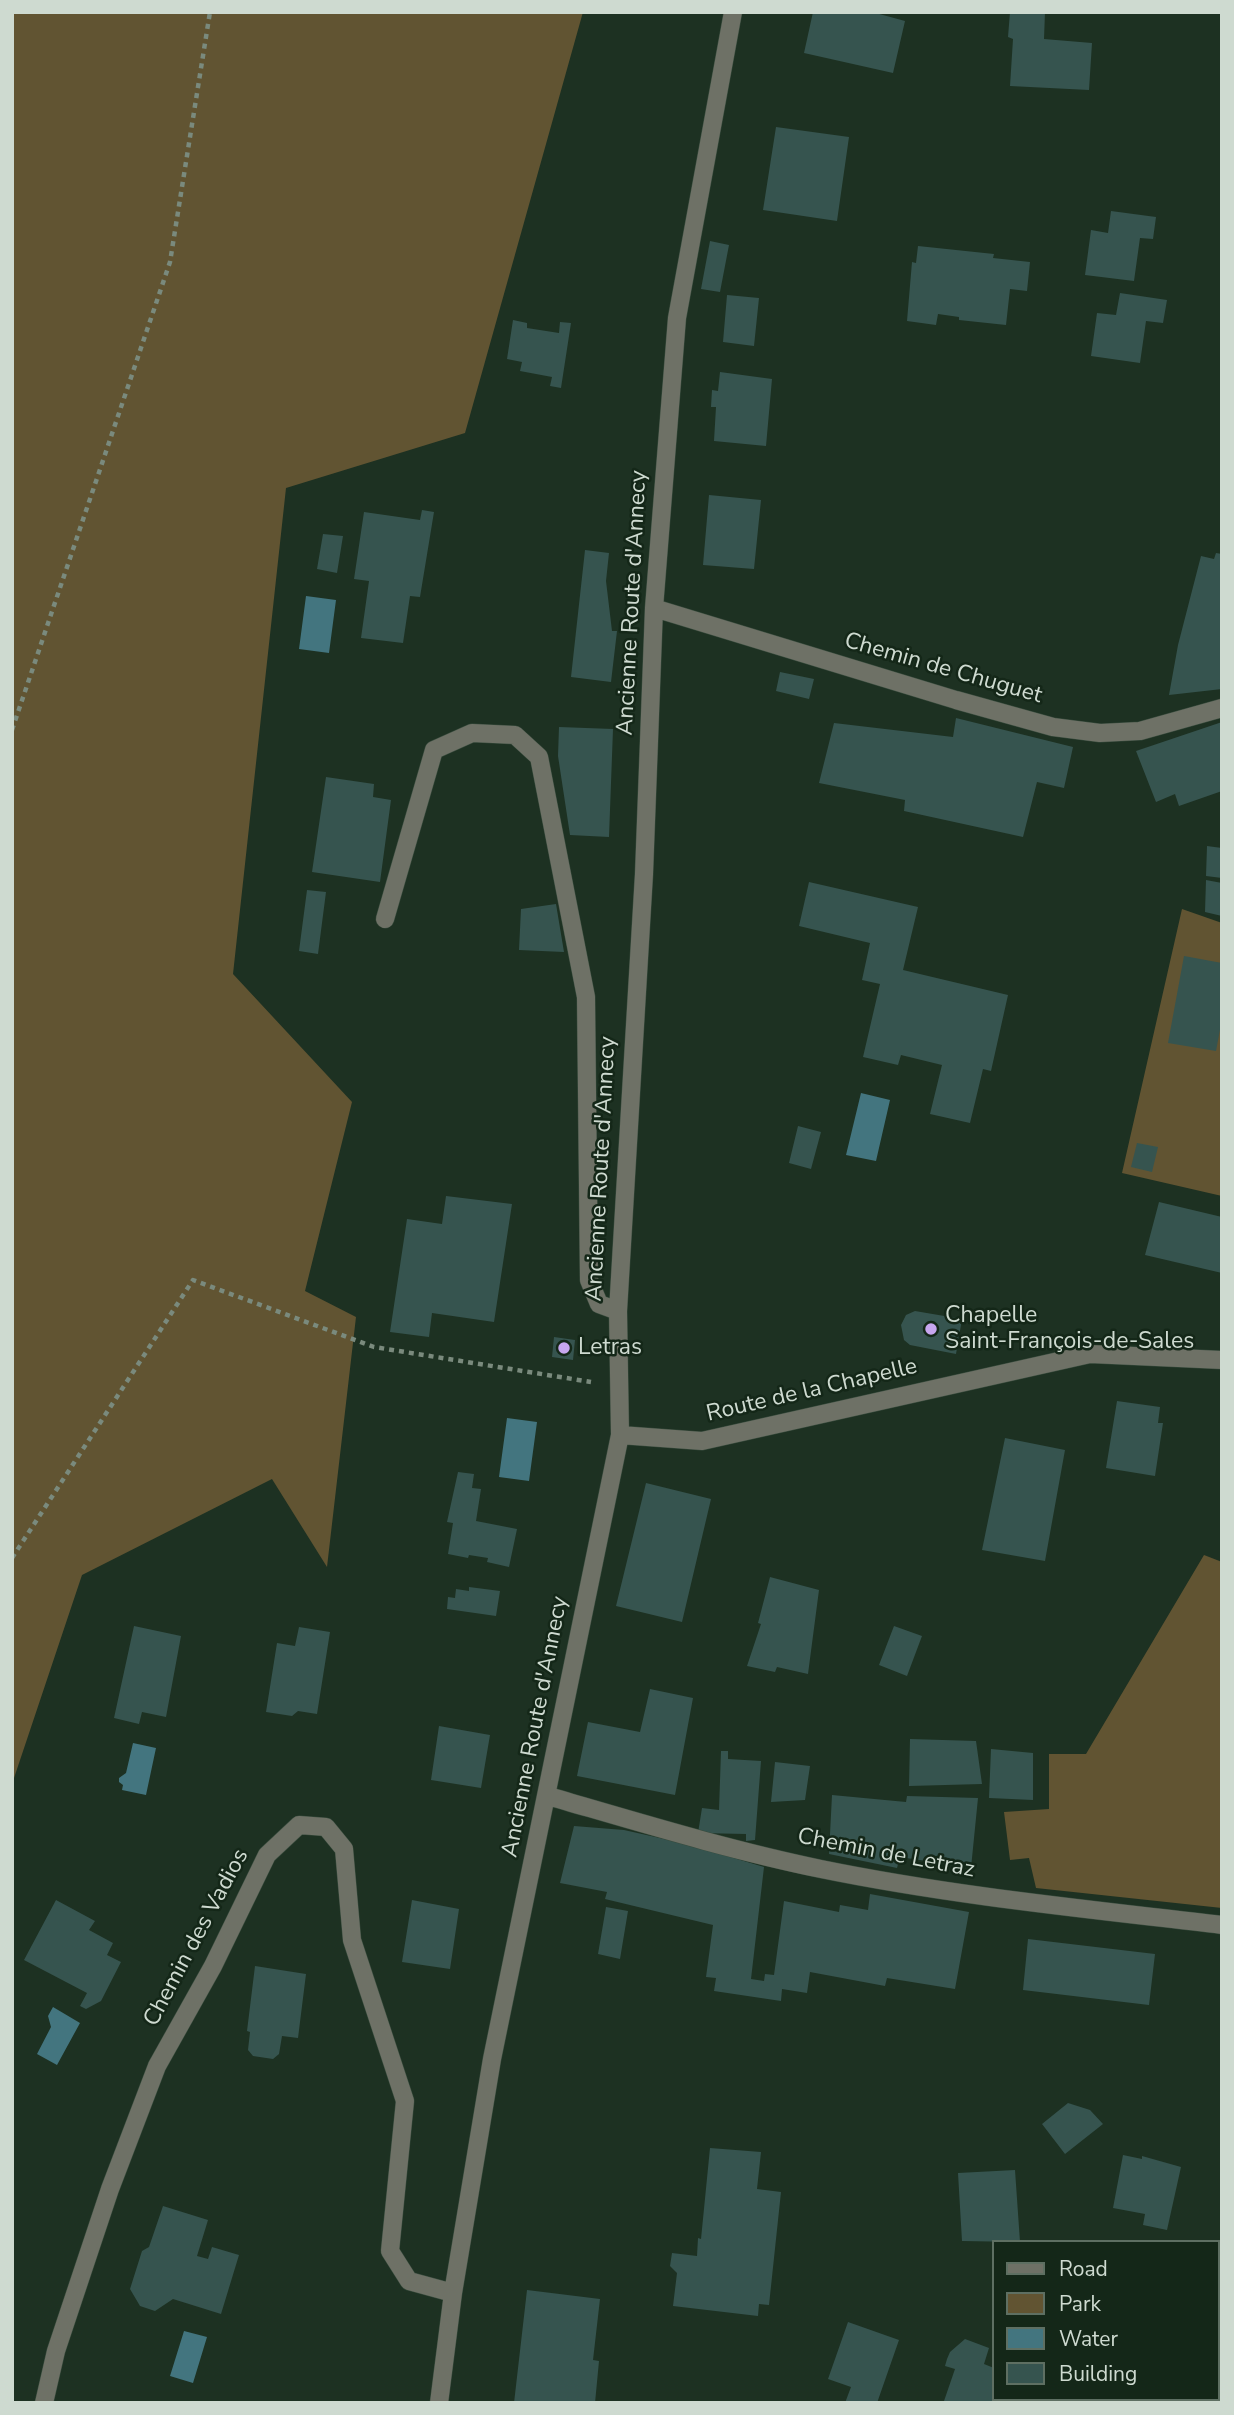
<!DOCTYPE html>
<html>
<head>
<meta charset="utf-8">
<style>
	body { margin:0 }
	#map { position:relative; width:1234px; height:2415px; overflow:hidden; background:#1d3122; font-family:"Nunito Sans",sans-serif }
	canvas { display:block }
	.frame { position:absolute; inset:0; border:14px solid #cedad0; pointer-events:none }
	.legend { position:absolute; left:992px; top:2240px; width:228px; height:161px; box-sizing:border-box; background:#142718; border:2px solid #5e6f62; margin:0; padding:9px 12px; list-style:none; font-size:21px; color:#cedad0 }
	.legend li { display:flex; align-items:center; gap:14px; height:35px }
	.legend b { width:35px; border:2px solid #5e6f62 }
</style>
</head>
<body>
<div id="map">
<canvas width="1234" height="2415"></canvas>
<div class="frame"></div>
<ul class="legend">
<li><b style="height:9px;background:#6e7166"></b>Road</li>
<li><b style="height:19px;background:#615432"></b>Park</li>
<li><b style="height:19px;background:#43757f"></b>Water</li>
<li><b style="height:19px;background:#36544f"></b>Building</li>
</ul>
</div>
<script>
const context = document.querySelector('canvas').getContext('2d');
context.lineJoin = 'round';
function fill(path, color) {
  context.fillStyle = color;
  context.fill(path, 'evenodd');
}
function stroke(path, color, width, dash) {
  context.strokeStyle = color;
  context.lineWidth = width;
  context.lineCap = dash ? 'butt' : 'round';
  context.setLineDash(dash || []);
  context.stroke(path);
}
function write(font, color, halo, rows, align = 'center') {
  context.font = font + ' "Nunito Sans",sans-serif';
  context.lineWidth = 5;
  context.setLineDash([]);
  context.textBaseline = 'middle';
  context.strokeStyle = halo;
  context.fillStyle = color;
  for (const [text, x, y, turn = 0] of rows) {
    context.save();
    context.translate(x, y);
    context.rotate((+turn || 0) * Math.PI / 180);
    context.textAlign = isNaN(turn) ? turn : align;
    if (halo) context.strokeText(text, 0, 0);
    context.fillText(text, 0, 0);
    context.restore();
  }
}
const green = new Path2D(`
	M12 12H583L465 433 286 488 233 974 352 1102 305 1291 356 1317 327 1567 272 1479 82 1575 12 1784Z
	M1182 909 1222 923V1196L1122 1173Z
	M1204 1555 1222 1562V1908L1036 1888 1029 1858 1010 1860 1004 1812 1049 1809V1754H1086Z`);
const water = new Path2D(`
	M306 596 336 600 329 653 299 649Z
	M861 1093 890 1100 876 1161 846 1155Z
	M507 1418 537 1422 529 1481 499 1477Z
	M133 1743 156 1748 146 1795 122 1790 123 1785 119 1782V1778L126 1773Z
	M53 2007 80 2023 57 2065 37 2054 51 2027 48 2016Z
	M184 2331 207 2337 193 2383 170 2376Z`);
const building = new Path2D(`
	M813 12H872L905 21 893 73 804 53Z
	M1010 12H1045L1044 39 1092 43 1089 90 1010 86 1013 39 1008 37Z
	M776 127 849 137 837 221 763 210Z
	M1111 211 1156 217 1153 239 1140 238 1134 281 1085 275 1091 230 1108 233Z
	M710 241 729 245 720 292 701 289Z
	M918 246 994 254 993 258 1030 262 1027 291 1010 289 1006 325 959 320V317L938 314 936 325 907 321 912 262 916 263Z
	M1120 293 1167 300 1163 323 1146 321 1140 363 1091 356 1097 313 1116 315Z
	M727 295 759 298 754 346 723 342Z
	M513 320 527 323V328L559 333 560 322 571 323 561 388 550 386 552 377 520 371 522 362 507 359Z
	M720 372 772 379 766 446 714 441 716 407H711L712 390 718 391Z
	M709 495 761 500 754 569 703 565Z
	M422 510 434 512 420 597 410 596 403 643 361 638 369 581 354 579 364 512 420 520Z
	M323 534 343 536 337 573 317 569Z
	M585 550 609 553 606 581 612 631H617L611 682 571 677Z
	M1216 553 1222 554V689L1169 695 1178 645 1201 556 1214 559Z
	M780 672 814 679 809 699 776 691Z
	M956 718 1073 747 1064 788 1037 782 1023 837 904 811 905 800 819 783 834 723 953 737Z
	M1222 722V791L1179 806 1175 794 1156 802 1136 751Z
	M559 727 613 729 609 837 570 835 558 756Z
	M326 777 374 784 373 797 391 800 380 882 312 872Z
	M1207 846 1222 848V878L1206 876Z
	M1206 880 1222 883V916L1205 912Z
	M809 882 918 907 903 970 1008 995 991 1071 983 1069 970 1123 930 1114 942 1065 901 1055 898 1065 863 1057 880 984 862 980 870 943 799 926Z
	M307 890 326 892 318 954 299 951Z
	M556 904 564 952 519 950 521 909Z
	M1184 956 1222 963V1019L1216 1051 1168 1043Z
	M798 1126 821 1132 811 1169 789 1163Z
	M1137 1143 1158 1147 1152 1172 1131 1167Z
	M446 1196 512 1204 494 1322 432 1313 429 1337 390 1332 407 1219 442 1224Z
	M1159 1202 1222 1217V1273L1145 1255Z
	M915 1311 962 1319 956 1354 910 1345 904 1340 901 1325 906 1315Z
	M554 1337 575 1340 573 1360 552 1357Z
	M1117 1401 1160 1407 1158 1423H1163L1155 1476 1106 1468Z
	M1005 1438 1065 1450 1045 1561 982 1550Z
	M458 1472 474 1474 472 1488 481 1489 476 1521 517 1529 509 1567 487 1562 488 1558 469 1555 468 1558 448 1554 453 1523 447 1522Z
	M646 1483 711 1499 682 1622 616 1606Z
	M770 1577 819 1590 808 1674 777 1667 775 1672 747 1666 761 1624 758 1623Z
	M469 1587 500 1591 496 1616 447 1609 448 1597 455 1598 456 1589 469 1591Z
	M134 1626 181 1636 166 1717 142 1712 139 1724 114 1718Z
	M894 1626 922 1636 907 1676 879 1665Z
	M299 1627 330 1632 317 1714 298 1711 292 1716 266 1712 277 1643 295 1646Z
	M650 1689 693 1698 675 1795 577 1776 588 1722 640 1732Z
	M439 1726 490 1735 481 1788 431 1780Z
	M910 1739 976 1741 982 1784 909 1786Z
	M991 1749 1033 1753V1800L989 1798Z
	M721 1751H728V1759L761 1761 755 1840 746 1841V1834L698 1833 702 1808 719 1810Z
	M775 1762 810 1766 805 1800 771 1802Z
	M832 1795 906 1802 907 1796 978 1798 971 1868 900 1857 897 1868 829 1854Z
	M574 1826 624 1830 687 1844 764 1867 751 1979 764 1981 765 1974 774 1975 784 1901 839 1912 840 1905 868 1910 870 1894 969 1912 955 1989 887 1978 885 1986 810 1972 807 1993 782 1989 781 2001 714 1991 716 1978 706 1977 713 1925 605 1899 607 1892 560 1883Z
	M56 1900 95 1921 89 1930 113 1943 107 1955 121 1962 101 2001 86 2009 80 2006 87 1993 24 1960Z
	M412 1900 459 1909 450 1969 402 1962Z
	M606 1907 628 1911 620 1959 598 1954Z
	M1028 1939 1155 1954 1149 2005 1023 1990Z
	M255 1966 306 1974 298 2038 282 2036 279 2054 273 2059 253 2056 248 2050 250 2032 247 2031Z
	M1068 2103 1090 2110 1103 2124 1065 2154 1042 2124Z
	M710 2148 761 2152 757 2189 781 2192 769 2305 759 2304 758 2316 673 2306 677 2273 670 2266 672 2253 697 2256 698 2238 701 2239Z
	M1123 2155 1142 2159V2156L1181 2167 1167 2230 1143 2225 1145 2214 1113 2208Z
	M1015 2170 1020 2242 962 2241 958 2173Z
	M163 2206 208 2220 197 2256 208 2259 212 2247 239 2255 221 2314 173 2299 155 2311 140 2306 130 2289 142 2251 149 2247Z
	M527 2290 600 2299 593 2360 599 2361 595 2403H514Z
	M848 2322 899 2340 877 2403H845L851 2387 828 2379Z
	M965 2339 989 2348 984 2364 994 2368V2399H1015L1013 2403 944 2401 955 2369 945 2366 947 2359 950 2352Z`);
const path = new Path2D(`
	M12 730 170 262 210 12
	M12 1558 193 1280 374 1347 591 1382`);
const minor = new Path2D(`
	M654 608 956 700 1053 727 1100 733 1140 731 1222 708
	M385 919 434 750 472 733 515 735 539 757 586 997 589 1280 599 1304 618 1311
	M620 1435 702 1441 1090 1354 1222 1360
	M548 1796C638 1822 729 1850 821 1869 953 1896 1088 1909 1222 1925
	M44 2403 56 2351 110 2189 157 2066 213 1966 267 1855 299 1825 326 1827 344 1849 352 1940 405 2101 390 2251 409 2281 453 2293
	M439 2403 453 2293 492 2059 620 1435 618 1311 644 874 654 608 677 318 733 12`);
const markers = [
	[931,1329,7,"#c7a6ef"],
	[564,1348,7,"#c7a6ef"]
];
const streetNames = [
	["Ancienne Route d'Annecy",633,603,-87],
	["Chemin de Chuguet",943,669,16],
	["Ancienne Route d'Annecy",602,1169,-87],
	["Route de la Chapelle",812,1391,-13],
	["Ancienne Route d'Annecy",536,1727,-79],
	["Chemin de Letraz",886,1854,11],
	["Chemin des Vadios",197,1938,-62]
];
const poiNames = [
	["Chapelle",945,1316],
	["Saint-François-de-Sales",945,1342],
	["Letras",578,1348]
];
fill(green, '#615432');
fill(water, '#43757f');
fill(building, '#36544f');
stroke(minor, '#394c3e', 19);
stroke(path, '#7a8a7d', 4.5, [5, 5]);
stroke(minor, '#6e7166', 18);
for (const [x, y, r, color] of markers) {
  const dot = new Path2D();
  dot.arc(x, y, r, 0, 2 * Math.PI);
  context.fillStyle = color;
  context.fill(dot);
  stroke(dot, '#142718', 2.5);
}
write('23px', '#cedad0', '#142718', streetNames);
write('23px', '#cedad0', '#142718', poiNames, 'left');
</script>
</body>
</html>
